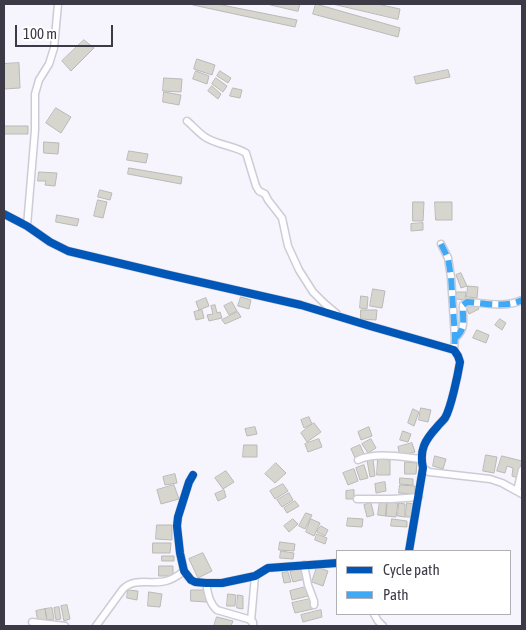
<!DOCTYPE html>
<html>
<head>
<meta charset="utf-8">
<style>
	body { margin:0 }
	#map { position:relative; width:526px; height:630px; overflow:hidden; background:#f6f4fc; font-family:"Asap Condensed",sans-serif }
	canvas { display:block }
	.frame { position:absolute; inset:0; border:5px solid #3d3a48; pointer-events:none }
	.legend { position:absolute; left:336px; top:550px; width:175px; height:65px; box-sizing:border-box; background:#fff; border:1px solid #b1b0b6; margin:0; padding:6px 9px; list-style:none; font-size:15px; color:#3d3a48 }
	.legend li { display:flex; align-items:center; gap:10px; height:25px }
	.legend b { width:25px; border:1px solid #b1b0b6 }
	.scale { position:absolute; left:15px; top:25px; width:98px; height:22px; box-sizing:border-box; border:2px solid #3d3a48; border-top:0; padding-left:6px; font-size:15px; line-height:18px; white-space:nowrap; color:#3d3a48; -webkit-text-stroke:4px #fff; paint-order:stroke }
</style>
</head>
<body>
<div id="map">
<canvas width="526" height="630"></canvas>
<div class="frame"></div>
<ul class="legend">
<li><b style="height:6px;background:#0057b8"></b>Cycle path</li>
<li><b style="height:6px;background:#3fa9f5"></b>Path</li>
</ul>
<div class="scale">100 m</div>
</div>
<script>
const context = document.querySelector('canvas').getContext('2d');
context.lineJoin = 'round';
function fill(path, color) {
  context.fillStyle = color;
  context.fill(path, 'evenodd');
}
function stroke(path, color, width, dash) {
  context.strokeStyle = color;
  context.lineWidth = width;
  context.lineCap = dash ? 'butt' : 'round';
  context.setLineDash(dash || []);
  context.stroke(path);
}
const building = new Path2D(`
	M194 4H217L297 20 295 27 193 5Z
	M267 4H300L298 11Z
	M316 4 400 28 398 37 313 14Z
	M333 4H377L400 9 398 19Z
	M84 40 94 48 71 71 62 61Z
	M197 59 215 65 212 75 194 69Z
	M19 63 20 88 4 89V64Z
	M448 70 450 77 416 84 414 77Z
	M196 71 209 76 207 84 193 79Z
	M220 71 231 78 228 83 217 76Z
	M164 78 182 79 181 92 163 91Z
	M216 78 227 86 223 92 212 84Z
	M212 86 221 94 218 99 208 91Z
	M233 88 242 90 240 98 230 96Z
	M164 92 181 95 179 105 163 102Z
	M56 108 71 117 61 133 46 123Z
	M4 126H28V134H4Z
	M44 142 59 143 58 154 44 153Z
	M129 151 148 154 146 163 127 160Z
	M129 168 182 177 181 184 128 174Z
	M39 172 57 173 55 186 45 185 46 181H38Z
	M100 190 112 193 110 200 98 197Z
	M98 200 107 202 103 218 94 216Z
	M413 202H424L423 221H413Z
	M435 202H452V220H436Z
	M57 215 79 219 77 226 56 222Z
	M423 223V230L411 231V224Z
	M461 273 467 286 461 288 456 275Z
	M468 286 478 287 477 298 467 297Z
	M373 289 385 291 382 308 370 306Z
	M457 292H466L465 300 456 299Z
	M361 296 368 297 367 309 360 308Z
	M241 297 251 300 249 309 238 306Z
	M206 298 209 306 199 310 196 302Z
	M232 302 237 311 229 315 224 306Z
	M476 303 479 309 469 314 466 307Z
	M215 305 217 313 220 312 222 318 209 321 207 315 213 314 211 306Z
	M202 310 204 318 196 320 194 312Z
	M361 310H377L376 320 361 319Z
	M238 312 241 317 225 324 222 320Z
	M500 319 506 323 502 330 495 325Z
	M477 330 489 335 486 343 473 338Z
	M421 408 431 410 428 422 419 420Z
	M413 409 419 412 414 426 408 423Z
	M309 417 312 424 304 428 301 420Z
	M314 423 321 432 307 442 301 433Z
	M255 427 257 434 247 436 245 429Z
	M369 427 372 436 361 440 358 432Z
	M403 431 411 434 408 442 400 440Z
	M319 439 322 447 308 452 305 444Z
	M371 439 376 448 368 453 362 444Z
	M412 443 415 452 400 456 398 447Z
	M244 445H257V457H243Z
	M360 445 365 456 356 460 351 449Z
	M486 455 497 457 494 473 483 471Z
	M435 456 446 459 443 469 433 466Z
	M502 456 522 461 518 478 512 476 513 468 507 466 505 473 497 471Z
	M373 459 375 476 370 477 367 460Z
	M378 459 390 460V475H377Z
	M405 462 417 463 416 474H405Z
	M276 463 286 473 275 483 265 474Z
	M364 465 368 478 360 480 356 468Z
	M354 469 358 481 348 485 343 473Z
	M226 471 234 482 223 489 215 478Z
	M175 474 177 483 165 485 163 477Z
	M400 478 413 479V485L400 484Z
	M385 482 386 491 376 493 375 484Z
	M283 484 288 491 275 499 270 491Z
	M174 485 179 499 161 504 157 490Z
	M400 485 415 486V494L399 493Z
	M224 490 226 497 218 501 215 494Z
	M354 490V499H346V491Z
	M289 493 293 500 282 507 277 500Z
	M295 501 299 506 287 513 284 508Z
	M380 501 387 502 386 516 378 515Z
	M387 502 398 503 396 517 386 516Z
	M371 503 374 515 367 517 364 505Z
	M399 503 405 504V517L398 516Z
	M407 503 414 504V517H406Z
	M306 513 312 515 305 529 299 526Z
	M348 518 363 519 362 527 347 526Z
	M293 519 298 524 289 532 284 526Z
	M311 519 320 523 314 536 306 532Z
	M392 519 407 521V527L391 526Z
	M157 525H172V540L156 539Z
	M321 526 328 530 325 536 317 532Z
	M317 534 327 538 325 544 315 540Z
	M280 542 295 544 294 551 279 550Z
	M153 543H171L170 553H153Z
	M281 551 294 553 293 559 280 558Z
	M203 553 212 571 198 578 189 559Z
	M162 556H174V561H162Z
	M159 566H173V576H159Z
	M317 567 328 571 323 586 312 582Z
	M303 569 305 579 293 582 290 572Z
	M288 572 291 582 284 583 282 573Z
	M306 587 308 596 292 600 290 591Z
	M128 590 138 591 137 600 127 598Z
	M191 590H207V602L191 601Z
	M149 592 162 594 160 607 148 606Z
	M228 594 236 595 235 606H227Z
	M238 595 243 596V609L237 608Z
	M310 599 313 609 295 613 292 603Z
	M67 605 70 619 64 621 61 606Z
	M59 607 61 619 56 620 54 608Z
	M52 608 54 619 47 620 45 609Z
	M45 609 47 620 38 622 36 611Z
	M321 610 322 617 303 622 301 615Z
	M217 617 233 621 231 626H214Z`);
const street = new Path2D(`
	M187 121C193 126 199 133 205 137 217 145 235 146 246 153L256 186 259 191 265 194 268 200 282 218 288 246 299 270 313 292 324 303 337 314
	M4 214 27 226 50 242 68 251 169 275 301 305 370 326 454 350 458 356 460 362C458 374 451 408 445 418 443 421 439 424 437 427 425 440 419 450 423 468L409 551
	M27 226 35 130V94L39 80 49 64 54 48 58 4
	M441 244 448 258 451 277 455 338 454 350
	M455 338C467 329 462 318 463 305L467 302C485 303 506 308 522 300
	M358 460C376 452 401 457 421 459
	M423 468 429 472 490 479 502 483 522 494
	M193 475 189 482 178 517 177 526 180 553 184 571 191 580 195 582 206 583H222L255 576 268 568 337 563
	M517 491 522 470
	M357 499H392L419 497
	M304 565 308 585 314 601V605
	M206 583C208 593 209 603 217 610L248 619 253 622V626
	M374 614 378 621 383 626
	M251 621 255 576
	M32 622 65 626
	M96 626 123 589C135 577 151 585 166 581 174 579 179 575 184 571`);
const quiet = new Path2D(`
	M441 244 448 258 451 277 455 338 454 350
	M455 338C467 329 462 318 463 305L467 302C485 303 506 308 522 300`);
const cycleway = new Path2D(`
	M4 214 27 226 50 242 68 251 169 275 301 305 370 326 454 350 458 356 460 362C458 374 451 408 445 418 443 421 439 424 437 427 425 440 419 450 423 468L409 551
	M193 475 189 482 178 517 177 526 180 553 184 571 191 580 195 582 206 583H222L255 576 268 568 337 563`);
fill(building, '#d6d6ce');
stroke(building, '#bab9b7', 1);
stroke(street, '#cdcbd5', 9);
stroke(street, '#fefdff', 6);
stroke(quiet, '#3fa9f5', 6, [12, 6]);
stroke(cycleway, '#0057b8', 8);
</script>
</body>
</html>
